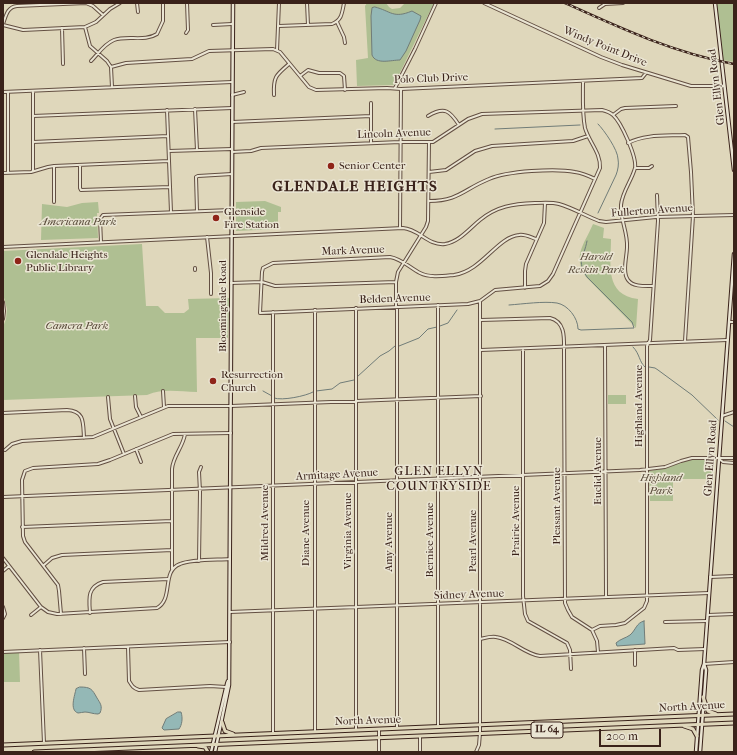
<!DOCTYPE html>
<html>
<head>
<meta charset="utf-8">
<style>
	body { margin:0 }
	#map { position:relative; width:737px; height:755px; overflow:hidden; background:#dfd7bb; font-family:"IM FELL French Canon",serif }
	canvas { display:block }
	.frame { position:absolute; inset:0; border:4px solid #3a221a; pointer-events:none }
	.scale { position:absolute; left:599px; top:729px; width:62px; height:18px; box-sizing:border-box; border:2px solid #3a221a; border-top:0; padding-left:5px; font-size:12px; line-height:14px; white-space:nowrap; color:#3a221a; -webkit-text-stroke:3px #eae5d3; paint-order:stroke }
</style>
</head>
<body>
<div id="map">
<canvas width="737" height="755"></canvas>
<div class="frame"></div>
<div class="scale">200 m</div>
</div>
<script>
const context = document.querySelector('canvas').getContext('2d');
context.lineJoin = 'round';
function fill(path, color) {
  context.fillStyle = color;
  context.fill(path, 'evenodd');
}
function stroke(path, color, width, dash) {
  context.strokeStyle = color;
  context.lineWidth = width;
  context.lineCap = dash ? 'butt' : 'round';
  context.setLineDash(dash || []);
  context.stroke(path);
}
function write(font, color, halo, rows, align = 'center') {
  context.font = font + ' "IM FELL French Canon",serif';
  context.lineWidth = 3;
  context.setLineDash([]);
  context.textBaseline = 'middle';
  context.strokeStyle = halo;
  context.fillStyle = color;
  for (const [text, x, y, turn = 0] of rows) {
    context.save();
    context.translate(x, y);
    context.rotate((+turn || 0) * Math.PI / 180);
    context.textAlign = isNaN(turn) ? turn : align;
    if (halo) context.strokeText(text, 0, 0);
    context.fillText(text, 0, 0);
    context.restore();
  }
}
const green = new Path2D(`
	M367 3H386L389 7 392 9 400 8 405 3H434L394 85 357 86 356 60 368 58 365 6Z
	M715 3H734V62L723 60Z
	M265 201 281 207V212H278V229L236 231V202Z
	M98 202 99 213H97L98 238 41 240 42 204 67 207 82 203Z
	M593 224 604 228 603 238 611 239C611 264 604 295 638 299L636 328 586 277C572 256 584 245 593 224Z
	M142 244 146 306H158L165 313H184L189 309 188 299 229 298 228 338H196L197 392C179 392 165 388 147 395L3 400V327L6 319 7 309 3 294V251Z
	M608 395H626V404H608Z
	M697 459 713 460 712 479H673V501H650L649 471 667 468 684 461Z
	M19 651 20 682H3V652Z`);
const water = new Path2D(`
	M375 7C391 11 393 19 412 11L421 16 420 20 406 51 400 60C391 60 376 65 372 55L371 16 372 8Z
	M644 621 645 644 617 646 616 643C620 639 626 638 630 635 636 630 636 623 644 621Z
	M80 687C91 687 92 689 97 698 100 703 103 706 100 713L98 714C93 714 89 712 85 712 83 712 80 713 78 713 69 710 75 695 76 689Z
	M178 712H181C183 718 182 725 179 729L164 730 162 728 166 719Z`);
const stream = new Path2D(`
	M598 124C604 130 618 150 618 159 619 164 618 170 616 175L598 213
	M495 129 580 125
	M509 305C523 304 544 301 557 303 568 305 578 318 578 329L581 330 634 328 632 322 587 277C576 260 584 258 587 241
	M440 326 448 323 457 310
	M399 346 419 338 428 329 437 327
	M633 347C640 354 639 362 645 367
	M649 367 655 368 658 370 692 395 718 420
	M357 377 380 356 389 351 395 346
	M263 391 272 396
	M316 391 332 389 340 383 354 380
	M274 398C282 401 306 396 313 392
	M725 421 734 427`);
const street = new Path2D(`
	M137 3 138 12
	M307 3 308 25
	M484 3 601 57 622 65 691 86H724
	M599 8 605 4 623 3
	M337 22 344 37 345 43
	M3 24C6 16 7 7 17 6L86 3 93 6 103 15
	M3 25 23 30 85 27 96 22 110 9 120 3
	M213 25 232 24
	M279 26 332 24C342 20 342 13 344 3
	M85 27 90 46 107 61 111 67 112 87
	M62 28 63 64
	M186 33 188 30 187 3
	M277 50 279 3
	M91 61C98 54 104 44 114 40 127 35 145 42 157 34L163 21V3
	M111 67 126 63 192 59 209 51 273 49 280 52 309 87 316 90 387 88 401 89 642 78 646 73
	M300 76 308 70 319 73H340L344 76 345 90
	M395 88 415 49 436 3
	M33 91V171
	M3 92 232 82
	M232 95 244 92
	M274 95C273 77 276 75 289 64
	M195 109 197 150
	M167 110 171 212
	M613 115 621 109 625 108 676 106
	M33 116 232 108
	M428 116C445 106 450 111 459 125
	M232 122 371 116
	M33 142 168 136
	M371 143V103
	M628 143C645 134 666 136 685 135L688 137 691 172 693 216 685 341
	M169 151 232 149
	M232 152 251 151 261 148 400 142H433L468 119 482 114 602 110C606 111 610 112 613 115 621 122 637 157 635 168 632 180 622 192 621 205 620 219 628 233 627 247 627 256 622 272 628 280 633 287 645 286 653 286
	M80 165V188L81 190 170 187
	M54 166V202
	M635 168H649L652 166
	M429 172 446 170 475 151 492 146 573 141 588 136
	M3 173 31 172 48 167 54 166 169 161
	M8 173V92
	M429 201C459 201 464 189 489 179 507 171 556 168 575 172 582 173 589 176 595 179
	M197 211 196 177 198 176 232 174
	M400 228 401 89
	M207 237 211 273V294
	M536 239C530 237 525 234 519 235 497 237 482 271 454 275 443 276 430 278 420 273 410 268 402 259 390 257L273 263 263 268 262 272 260 313 468 304 480 301 495 290 540 286 548 281 553 274 600 168C601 153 589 142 585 128 582 113 583 96 583 81
	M101 242 100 219 103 215 231 210
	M3 247 403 228C419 229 428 246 445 244 459 242 470 228 480 220 497 206 513 204 535 203 543 203 551 202 559 204 573 208 586 216 599 221L606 222 656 217 734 215
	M195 268V270
	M231 283 262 282 275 286 396 282
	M525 288V271L526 264 544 223 545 203
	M3 302 4 311 3 319
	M396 307V282L398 272 426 227 428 221 429 142
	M356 308V730
	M273 312V734
	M481 320 550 318C566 322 564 339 564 352L565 603 568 610 572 617 592 630 597 641 598 652
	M729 322H734
	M605 345 606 597
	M523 349V596L525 614 528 621 567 643 570 650 571 669
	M481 350 727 340
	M163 391 164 407
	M135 396 136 407 141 417
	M108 397 110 419 124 454
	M3 413 67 410C85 411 83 423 84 438
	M722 416 734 412
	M136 449 141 462
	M5 450 12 444 22 441 93 437 168 406H231L481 396
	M719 459 723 462 734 463
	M3 497 640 470 665 467 681 461 692 458H734
	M22 527 172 521
	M3 558 41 607 48 612 57 614 157 608C174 599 161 571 180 564 192 559 217 560 230 559
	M199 561 200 492 199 472 201 467
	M44 565 52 558 62 555 172 550
	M172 569V469C173 456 183 447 185 434
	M3 571 9 566
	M710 577 734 576
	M3 607 5 614 3 618
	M230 612 709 593
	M90 613C89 599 87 587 103 582L168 579
	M61 614 59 591 58 585 25 542 23 536 22 480 25 471 33 468 98 464 110 460 173 434 231 433
	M31 615 41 607
	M708 615 734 614
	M665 622 707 621
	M592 630 600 626 616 625 625 623 644 608 647 601V346L650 340 658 221 657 195
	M480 639C485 638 491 636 496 637 512 639 524 654 540 656L674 648 678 650 705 649
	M128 647 129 681C132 686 133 688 139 690L210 686 226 687
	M84 648 85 674
	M40 650 44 743
	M635 650V665
	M3 652 230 642
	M704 664 734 662
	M438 727V305
	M397 728V307
	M379 730V752
	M315 732V310
	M420 752V736
	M476 752 479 745 480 733V301`);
const secondary = new Path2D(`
	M715 3 734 170
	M211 752 227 684 228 681
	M215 752 229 685 233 3
	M696 752 702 670 704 664 734 254
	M700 752 706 670 704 664`);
const primary = new Path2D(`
	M703 697 708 711 716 714
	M222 722 225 731 233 734
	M684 726 693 729 697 736
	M3 745 734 714
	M198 746 205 747 208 752
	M34 752 734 723`);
const rail = new Path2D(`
	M565 3C620 28 674 53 734 64`);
const markers = [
	[331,166,4,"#8f2418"],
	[216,218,4,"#8f2418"],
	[18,261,4,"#8f2418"],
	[213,381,4,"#8f2418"]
];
const shields = [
	[547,730,32]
];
const shieldNames = [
	["IL 64",547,730]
];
const streetNames = [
	["Windy Point Drive",605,47,22],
	["Polo Club Drive",431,79,-2],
	["Glen Ellyn Road",717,87,-97],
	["Lincoln Avenue",394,134,-2],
	["Fullerton Avenue",652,211,-4],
	["Mark Avenue",353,251,-2],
	["Belden Avenue",395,299,-2],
	["Bloomingdale Road",223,306,-90],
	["Highland Avenue",639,406,-90],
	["Glen Ellyn Road",711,458,-86],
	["Euclid Avenue",598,471,-90],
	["Armitage Avenue",337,475,-3],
	["Pleasant Avenue",557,506,-90],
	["Prairie Avenue",516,521,-90],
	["Mildred Avenue",265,523,-90],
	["Virginia Avenue",348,531,-90],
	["Diane Avenue",306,533,-90],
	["Bernice Avenue",430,540,-90],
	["Pearl Avenue",473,541,-90],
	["Amy Avenue",389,542,-90],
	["Sidney Avenue",469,595,-2],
	["North Avenue",692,707,-3],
	["North Avenue",368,721,-2]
];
const poiNames = [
	["Senior Center",339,166],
	["Glenside",224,212],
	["Fire Station",224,225],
	["Glendale Heights",26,255],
	["Public Library",26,268],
	["Resurrection",221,375],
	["Church",221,388]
];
const parkNames = [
	["Americana Park",78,222],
	["Harold",596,257],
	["Reskin Park",596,270],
	["Camera Park",77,326],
	["Highland",661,478],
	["Park",661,491]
];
const quarterNames = [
	["GLEN ELLYN",439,472],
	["COUNTRYSIDE",439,487]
];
const districtNames = [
	["GLENDALE HEIGHTS",355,187]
];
fill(green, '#afbf92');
fill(water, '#94b8b6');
stroke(water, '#707c78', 1);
stroke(stream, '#707c78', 1);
stroke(street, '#634f42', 4);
stroke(secondary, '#3a221a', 4.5);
stroke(primary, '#3a221a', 5);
stroke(street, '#eae5d3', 2);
stroke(secondary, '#eae5d3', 2.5);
stroke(primary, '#dfd7bb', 3);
stroke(rail, '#3a221a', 2.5);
stroke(rail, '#eae5d3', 1, [3]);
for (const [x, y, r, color] of markers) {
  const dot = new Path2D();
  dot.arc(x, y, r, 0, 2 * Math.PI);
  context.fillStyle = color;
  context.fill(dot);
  stroke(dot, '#eae5d3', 1.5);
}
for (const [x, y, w] of shields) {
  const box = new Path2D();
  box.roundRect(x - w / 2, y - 8, w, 16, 3);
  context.fillStyle = '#eae5d3';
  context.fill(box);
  stroke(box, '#3a221a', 1);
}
write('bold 10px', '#3a221a', null, shieldNames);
write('11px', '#3a221a', '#eae5d3', streetNames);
write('11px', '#3a221a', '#eae5d3', poiNames, 'left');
write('italic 11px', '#574938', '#eae5d3', parkNames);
context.letterSpacing = '1px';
write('13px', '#3a221a', '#eae5d3', quarterNames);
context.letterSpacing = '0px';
context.letterSpacing = '1px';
write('bold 15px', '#3a221a', '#eae5d3', districtNames);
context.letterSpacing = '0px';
</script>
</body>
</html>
